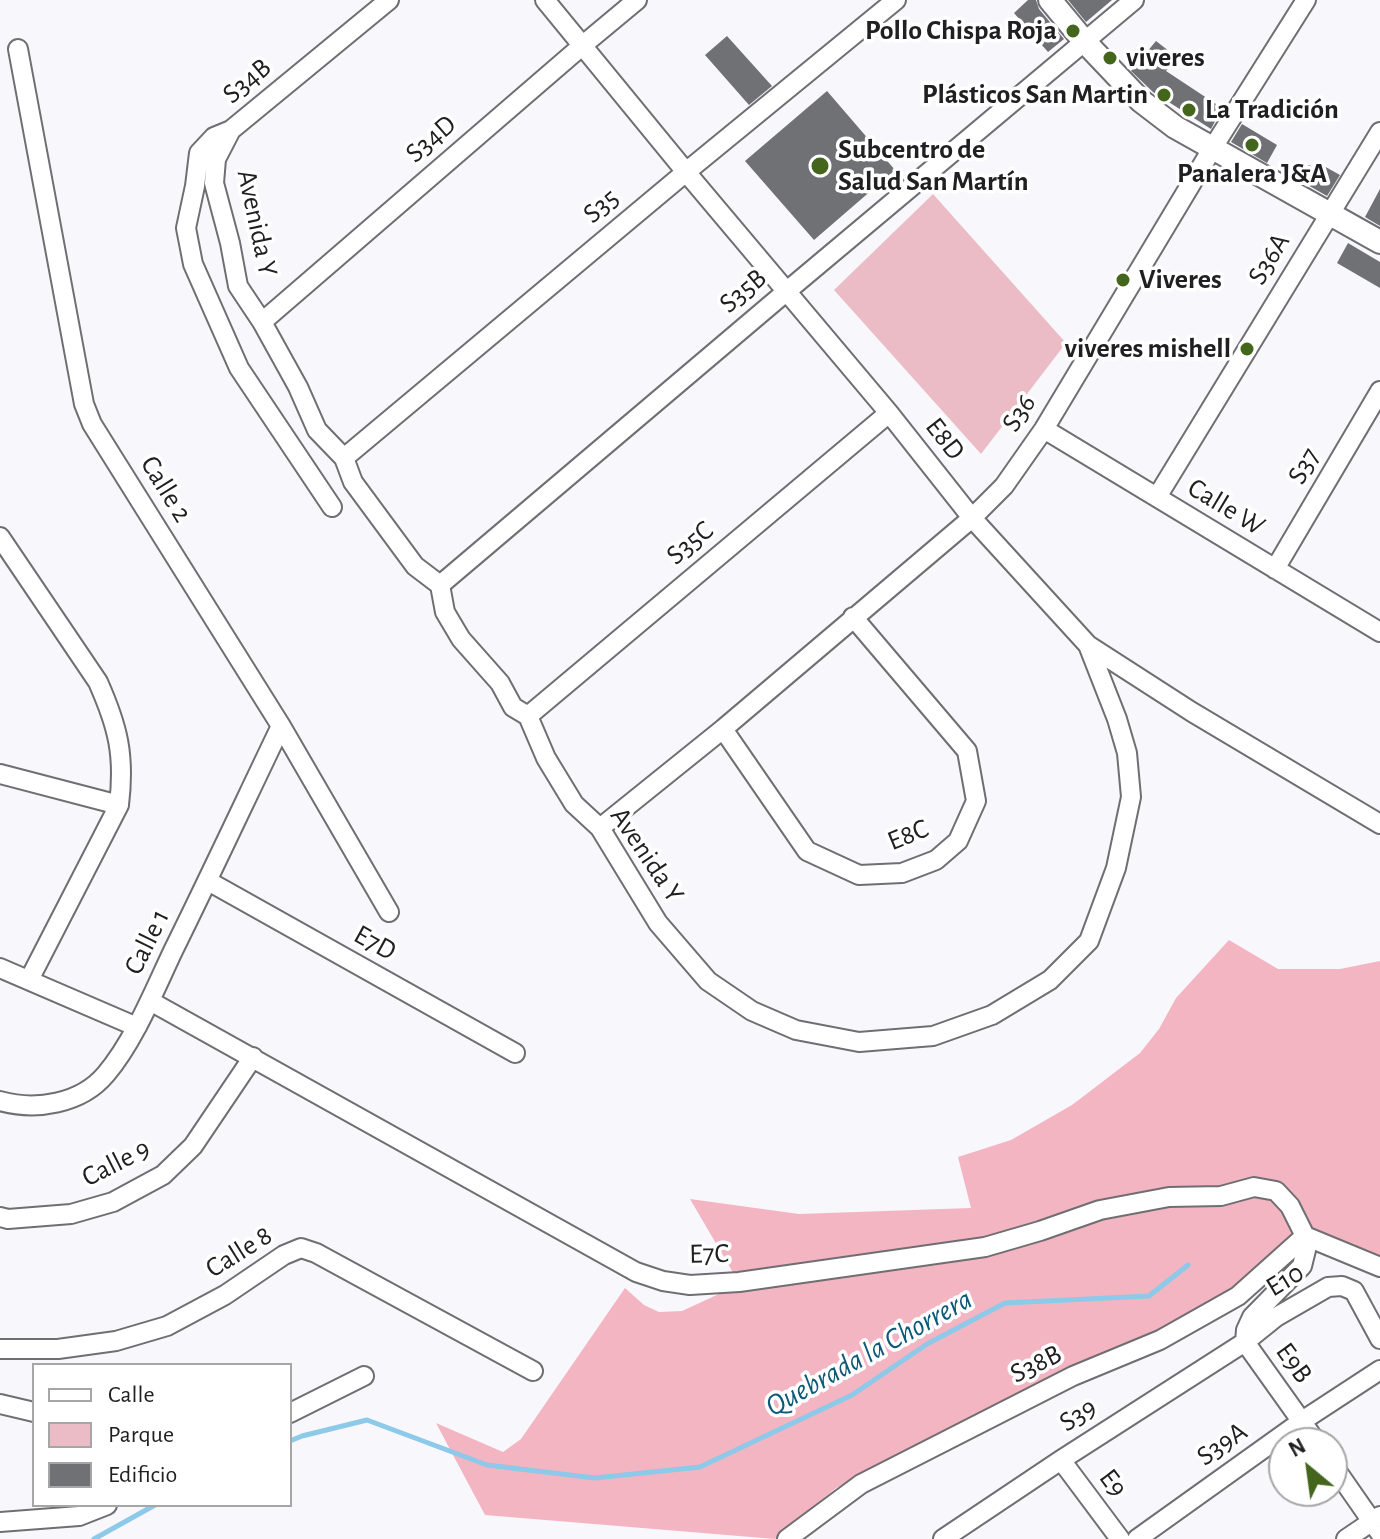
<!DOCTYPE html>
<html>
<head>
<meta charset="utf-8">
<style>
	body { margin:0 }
	#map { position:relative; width:1380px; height:1539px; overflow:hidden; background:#f8f7fc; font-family:"Alegreya Sans",sans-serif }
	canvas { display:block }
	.legend { position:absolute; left:32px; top:1363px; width:260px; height:144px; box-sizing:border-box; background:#fff; border:2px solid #a6a6a7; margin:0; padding:10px 14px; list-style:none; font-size:24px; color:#202022 }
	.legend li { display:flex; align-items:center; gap:16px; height:40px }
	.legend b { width:40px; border:2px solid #a6a6a7 }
	.north { position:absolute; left:1268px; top:1427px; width:80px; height:80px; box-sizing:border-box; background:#fff; border:2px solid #a6a6a7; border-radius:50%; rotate:331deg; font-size:22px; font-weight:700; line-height:32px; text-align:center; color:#202022 }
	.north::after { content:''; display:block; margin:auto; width:28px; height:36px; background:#44651c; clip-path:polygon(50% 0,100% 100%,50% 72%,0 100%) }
</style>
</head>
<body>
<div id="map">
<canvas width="1380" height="1539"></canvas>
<ul class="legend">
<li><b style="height:10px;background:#fff"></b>Calle</li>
<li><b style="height:22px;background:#ebbcc5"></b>Parque</li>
<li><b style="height:22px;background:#6f7175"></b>Edificio</li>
</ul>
<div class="north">N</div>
</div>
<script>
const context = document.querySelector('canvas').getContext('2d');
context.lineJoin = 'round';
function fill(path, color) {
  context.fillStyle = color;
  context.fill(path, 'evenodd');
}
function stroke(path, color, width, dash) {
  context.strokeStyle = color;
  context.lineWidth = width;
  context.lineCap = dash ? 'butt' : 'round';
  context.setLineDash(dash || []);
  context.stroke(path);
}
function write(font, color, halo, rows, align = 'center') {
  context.font = font + ' "Alegreya Sans",sans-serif';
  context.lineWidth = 7;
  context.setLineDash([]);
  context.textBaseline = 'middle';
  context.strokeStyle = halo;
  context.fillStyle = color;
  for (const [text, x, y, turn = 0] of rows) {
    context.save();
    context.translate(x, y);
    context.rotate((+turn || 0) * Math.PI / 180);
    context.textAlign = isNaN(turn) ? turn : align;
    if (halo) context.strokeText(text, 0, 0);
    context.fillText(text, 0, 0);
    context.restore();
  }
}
const green = new Path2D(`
	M933 194 1066 343 981 454 834 290Z`);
const forest = new Path2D(`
	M1229 940 1278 969H1340L1380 961V1267L1305 1236 1238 1296 836 1488 775 1539 485 1515 436 1423 503 1452 521 1439 625 1288 644 1305 659 1312 682 1311 719 1294 728 1283 738 1281 690 1199 799 1214 971 1208 958 1157 1011 1140 1072 1105 1140 1053 1159 1029 1176 998Z`);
const stream = new Path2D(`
	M290 1441 302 1436 367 1420 487 1465 595 1478 700 1467 852 1395 927 1344 1005 1303 1149 1296 1188 1265
	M94 1539 155 1505`);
const building = new Path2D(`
	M1028 0H1036L1039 9 1064 39 1048 52 1014 13Z
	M1068 0H1112L1086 22Z
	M727 36 772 86 749 105 705 55Z
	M1156 41 1178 58 1166 71 1222 108 1211 129 1153 92 1131 71Z
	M827 91 895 170 814 240 745 161Z
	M1242 124 1277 145 1267 163 1231 142Z
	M1309 165 1319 171 1322 165 1340 175 1327 196 1299 180Z
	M1380 189V226L1365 217Z
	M1348 243 1380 262V288L1337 263Z`);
const minor = new Path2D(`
	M545 0 686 172 889 413 972 518 1088 645 1192 712 1380 824
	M18 49 84 404 92 424 281 726 389 912
	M231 130 216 159 214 183 230 243 238 286 262 322 298 387 317 430 344 458 353 482 415 566 440 585 445 612 461 639 500 683 513 707 528 716 546 758 574 804 600 828 658 923 708 981 752 1011 796 1030 859 1042 933 1036 992 1015 1050 980 1089 941 1116 868 1131 797 1127 753 1117 719 1088 645
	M262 322 583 45 637 0
	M1044 429 1380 632
	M344 458 686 172 896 0
	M1157 497 1380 132
	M332 507 239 368 193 264 186 228 195 186 199 153 214 137 231 130 389 0
	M0 537 98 682C118 727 125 755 119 805L29 980
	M1275 569 1380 391
	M440 585 787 291 1134 0
	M528 716 889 413
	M723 729 807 851 859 875 902 873 936 860 958 841 976 801 967 751 853 617
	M0 774 119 805
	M600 828 723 729 972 518 1004 486 1044 429 1212 149 1306 0
	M208 881 515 1053
	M0 968 137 1027
	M150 1001 636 1272 663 1281 690 1285 739 1282 985 1247 1040 1231 1100 1210 1169 1197 1221 1196 1254 1187 1276 1191 1290 1206 1305 1236 1306 1250 1302 1266 1252 1317 1246 1330 1245 1342 1317 1443
	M0 1101C36 1111 81 1104 106 1074 134 1041 154 991 173 951 210 876 245 801 281 726
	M0 1217 8 1219 71 1214 113 1202 163 1175 193 1146 253 1057
	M1305 1236 1380 1267
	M0 1349H58L116 1341 167 1326 225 1295 284 1255 301 1248 316 1253 533 1371
	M0 1404 34 1412
	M290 1413 364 1376
	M1061 1460 1120 1539
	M1332 1464 1380 1533
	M0 1522 79 1516 107 1505
	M787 1539 861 1484 1073 1376 1160 1340 1238 1296 1305 1236
	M943 1539 1061 1460 1245 1342 1276 1317 1328 1287 1342 1286 1354 1291 1380 1339
	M1137 1539 1302 1421 1380 1370
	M1346 1539 1380 1516`);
const tertiary = new Path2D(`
	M1050 0 1084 41 1141 101 1175 127 1380 242`);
const markers = [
	[1073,31,8,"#44651c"],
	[1110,58,8,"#44651c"],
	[1164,95,8,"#44651c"],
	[1189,110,8,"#44651c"],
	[1252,145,8,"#44651c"],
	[820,166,10,"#44651c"],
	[1123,280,8,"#44651c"],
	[1247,349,8,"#44651c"]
];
const poiNames = [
	["Pollo Chispa Roja",1057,31,"right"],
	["viveres",1126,58],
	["Plásticos San Martin",1148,95,"right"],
	["La Tradición",1205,110],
	["Subcentro de",838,150],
	["Salud San Martín",838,182],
	["Panalera J&A",1252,174,"center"],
	["Viveres",1139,280],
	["viveres mishell",1231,349,"right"]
];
const streetNames = [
	["S34B",247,81,-40],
	["S34D",431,139,-41],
	["S35",601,206,-40],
	["Avenida Y",257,223,78],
	["S36A",1269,259,-59],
	["S35B",743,291,-40],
	["S36",1019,413,-57],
	["E8D",945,439,52],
	["S37",1304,466,-60],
	["Calle 2",166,489,58],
	["Calle W",1226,507,31],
	["S35C",690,543,-40],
	["E8C",908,835,-22],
	["Avenida Y",647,855,56],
	["Calle 1",147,942,-64],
	["E7D",375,943,29],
	["Calle 9",116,1163,-27],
	["Calle 8",239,1252,-32],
	["E7C",709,1254,-1],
	["E10",1285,1280,-31],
	["E9B",1294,1363,54],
	["S38B",1036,1364,-26],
	["S39",1078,1415,-32],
	["S39A",1222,1444,-35],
	["E9",1113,1483,53]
];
const waterNames = [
	["Quebrada la Chorrera",869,1353,-29]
];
fill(green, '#ebbcc5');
fill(forest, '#f4b5c2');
stroke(stream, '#8dc9e8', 5);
fill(building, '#6f7175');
stroke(minor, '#6f6e72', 22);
stroke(tertiary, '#6f6e72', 26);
stroke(minor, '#fff', 18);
stroke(tertiary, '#fff', 22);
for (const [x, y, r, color] of markers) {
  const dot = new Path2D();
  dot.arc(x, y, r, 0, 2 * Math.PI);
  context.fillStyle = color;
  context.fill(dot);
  stroke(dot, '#fff', 3);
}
write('bold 28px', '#202022', '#fff', poiNames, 'left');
write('28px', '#202022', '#fff', streetNames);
write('italic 30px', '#0c5978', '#fff', waterNames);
</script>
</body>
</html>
